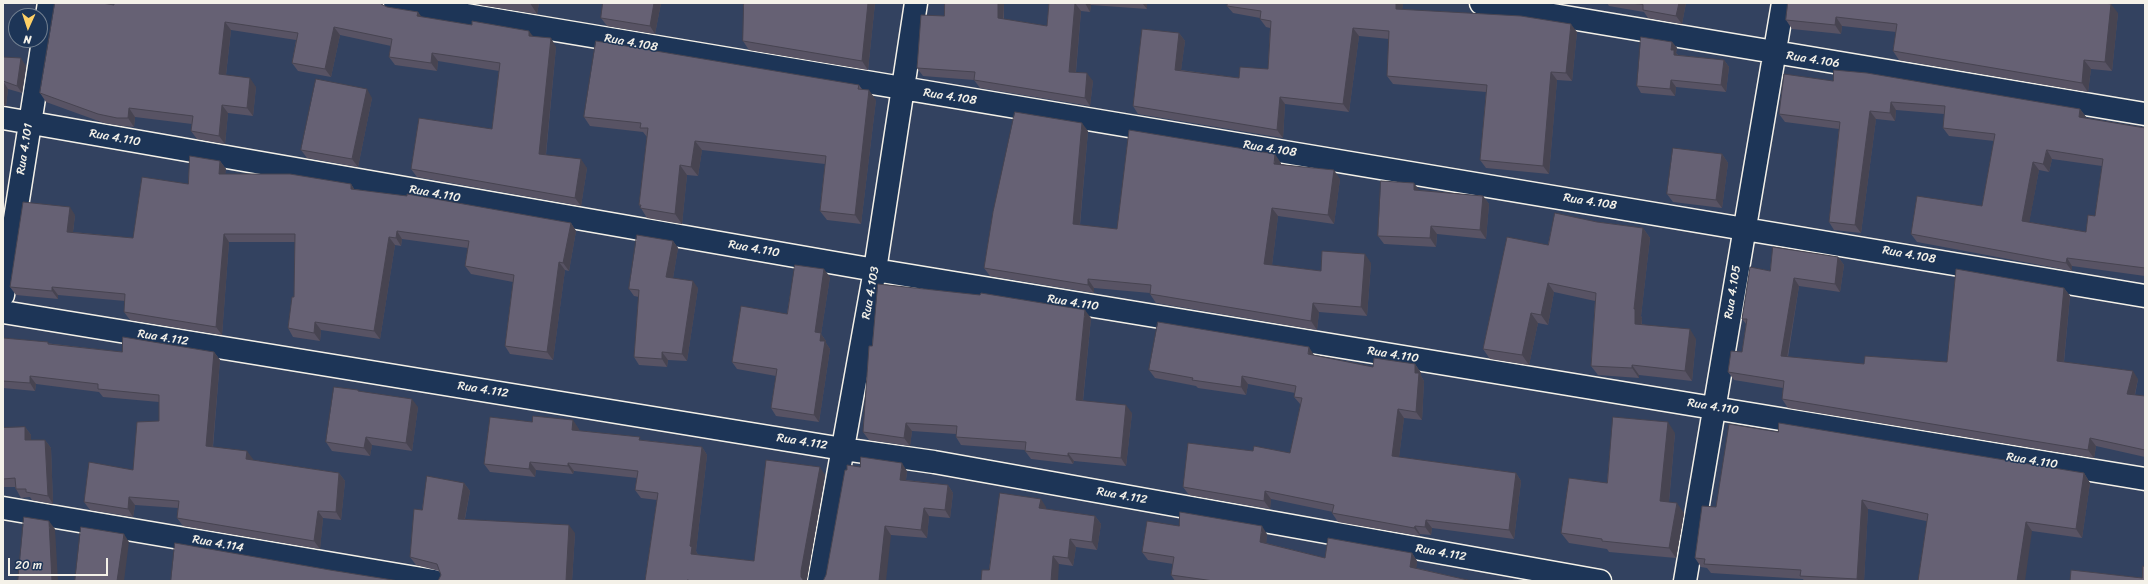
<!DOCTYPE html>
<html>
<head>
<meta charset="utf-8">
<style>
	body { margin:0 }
	#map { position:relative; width:2148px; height:584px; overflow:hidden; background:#334260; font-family:Sriracha,sans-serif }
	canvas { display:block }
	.frame { position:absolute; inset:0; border:4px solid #f4f1e8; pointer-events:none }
	.north { position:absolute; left:8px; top:8px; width:40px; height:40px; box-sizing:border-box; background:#1d3557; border:1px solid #738091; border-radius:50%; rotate:183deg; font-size:11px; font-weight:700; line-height:16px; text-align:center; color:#f4f1e8 }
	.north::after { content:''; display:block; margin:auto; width:14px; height:18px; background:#ffd166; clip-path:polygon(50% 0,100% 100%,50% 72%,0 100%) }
	.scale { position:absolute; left:8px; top:558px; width:100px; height:18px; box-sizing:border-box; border:2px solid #f4f1e8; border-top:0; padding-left:5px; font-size:12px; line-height:14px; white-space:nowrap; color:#f4f1e8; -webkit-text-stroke:3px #1d3557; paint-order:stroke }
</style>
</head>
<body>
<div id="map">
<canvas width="2148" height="584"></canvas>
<div class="frame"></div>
<div class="north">N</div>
<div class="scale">20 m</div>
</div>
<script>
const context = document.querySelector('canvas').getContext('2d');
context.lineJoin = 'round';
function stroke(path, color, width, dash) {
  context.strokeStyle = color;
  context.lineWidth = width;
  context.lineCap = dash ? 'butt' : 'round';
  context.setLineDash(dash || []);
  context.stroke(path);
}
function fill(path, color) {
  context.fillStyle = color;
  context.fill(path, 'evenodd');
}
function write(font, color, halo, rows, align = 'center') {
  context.font = font + ' Sriracha,sans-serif';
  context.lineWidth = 3;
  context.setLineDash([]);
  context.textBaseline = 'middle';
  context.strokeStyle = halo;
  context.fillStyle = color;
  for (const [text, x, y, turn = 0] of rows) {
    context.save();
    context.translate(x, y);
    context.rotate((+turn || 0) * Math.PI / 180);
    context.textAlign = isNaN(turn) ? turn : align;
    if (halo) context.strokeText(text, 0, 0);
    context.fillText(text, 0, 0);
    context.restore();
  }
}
const street = new Path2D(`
	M395 3C978 102 1562 195 2145 296
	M1481 3 2145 114
	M3 118 875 270 2145 479
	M3 295 49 3
	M3 312 843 449 934 462 1600 581
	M3 508 434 581
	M819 581 875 270 916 3
	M1685 581 1783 3`);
const wall = new Path2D(`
	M479 3H539L537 14 480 5Z
	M603 3H661L655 34 607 26 601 18Z
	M744 3H875L868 70 749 50 743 41Z
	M945 3H1004V19L1047 26 1049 3H1147V9L1091 5 1090 12 1081 11 1076 72 1093 81 1090 106 980 88 974 80 923 76 917 68 944 16Z
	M1228 3H1403L1402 9 1577 32 1572 81 1557 80 1549 174 1486 168 1480 160 1486 92 1393 84 1387 76 1389 39 1359 36 1349 112 1285 104 1283 138 1138 114 1133 106 1179 33 1185 41 1181 70 1239 78 1268 69 1270 28 1266 27 1260 19V18L1233 13 1227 6Z
	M1607 3H1686L1682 24 1648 18 1644 12 1609 6Z
	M1788 3 2118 13 2112 71 2091 69 2088 92 1899 60 1893 51 1896 32 1842 26 1841 34 1792 29 1786 20Z
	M114 5H383L387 7 418 12 421 17 533 36 556 47 546 155 587 168 581 206 417 177 411 169 492 129 499 71 438 61 437 71 395 65 389 57 391 46 340 35 331 77 298 71 292 63 296 40 231 30 226 75 256 87 253 116 228 113 225 144 197 139 191 131 192 124 135 117 134 127 123 126 104 123 46 102 40 93Z
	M1672 42 1677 48 1676 53 1678 55 1724 60 1729 67 1726 92 1676 87 1675 96 1641 93 1637 86Z
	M3 57 26 66 22 93 8 89 6 106H3Z
	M1833 81 2080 109 2086 117 2085 118 2145 128V276L2072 266V271L1917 242 1911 234 1982 206 1994 141 1949 136 1943 128 1944 114 1896 110 1895 121 1876 119 1861 233 1834 230 1829 222 1839 129 1785 122 1779 114ZM2052 159 2102 166 2095 216 2086 232 2029 222 2039 170 2049 172Z
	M859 85 862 89 876 100 861 224 827 220 820 211 825 164 702 150 698 176 687 175 682 224 647 218 639 205 647 137 643 132 590 126 584 117Z
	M372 98 358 167 307 158 301 150Z
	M1088 131 1080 225 1117 229 1281 163V164L1340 179 1334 224 1278 216 1272 265 1321 271 1371 263 1367 316 1319 312 1317 330 1156 303 1150 294V293L1094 288V293L990 276 984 268Z
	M1722 154 1728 163 1722 208 1673 202 1667 194Z
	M220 161 226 169 225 174 351 184 354 189 571 223 576 231 569 271 565 270 553 360 510 354 505 346 513 282 471 274 465 266 468 248 402 239 401 246 395 245 380 339 321 330 320 341 293 337 288 328 294 297 295 242H229L222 335 130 320 124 312 125 301 58 295V299L16 295 10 287 75 215 73 232 133 238 188 184Z
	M1420 190 1483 196 1489 204 1486 239 1437 234 1436 247 1384 244 1378 236Z
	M1597 222 1643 228 1650 238 1641 316 1642 318V324L1696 339 1692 381 1639 375V378L1598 375 1591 366 1595 301 1554 292 1548 325 1538 323 1529 365 1490 359 1483 349 1548 245Z
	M673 241 678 248 673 278 698 288 687 361 668 360 667 367 639 365 634 357 639 297 634 296 629 289Z
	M1838 257 1844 265 1840 292 1799 286 1788 357 1864 364 1947 362 2064 288 2070 296 2064 362 2138 379 2135 395 2145 396V457L2096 446 2094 458 1788 408 1782 399 1783 388 1734 380 1728 372 1742 352 1746 324 1742 319 1770 271Z
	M830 277 821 334 826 341V343L830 349 819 422 776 416 771 408 776 376 737 369 732 362Z
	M1091 318 1083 401 1132 413 1126 466 1074 461 1073 464 1031 459 1025 451V450L961 445 956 437V434L912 431 910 446 869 440 863 432 872 346Z
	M3 338 122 352H214L220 360 213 447 253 459V460L339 473 345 481 341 520 323 518 320 549 183 526 177 518 178 508 135 505 133 517 90 510 84 502 133 470 159 421V402L103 397 99 392 36 384 35 391 3 388Z
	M1314 355V356L1373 367 1415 364 1421 373V376L1424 381 1422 420 1404 418 1399 457 1516 473 1521 481 1514 539 1432 528 1431 535 1420 534V536L1338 522 1332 513 1333 512 1271 499 1270 509 1189 495 1183 487 1253 451 1290 453 1301 405 1294 397 1295 393 1248 384 1246 395 1198 388 1196 386 1155 378 1149 370Z
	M358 390 360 392 418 407 412 451 372 445 370 456 332 451 326 442Z
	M532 422 579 429V431L642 440 702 447 707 455 696 551 698 555 754 561 825 475 807 579V581H645L657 500 641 498 635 490 637 478 574 471 573 474 536 470 535 477 490 472 484 464Z
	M25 427 31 435V440H45L51 448 53 504 32 500 30 497 21 498 16 489 15 487H3V428Z
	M1778 432 2084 473 2090 483 2082 538 2032 531 1926 521 1868 509 1864 581H1804L1803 579 1711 573 1707 568 1701 567 1695 558 1716 507Z
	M1675 433 1669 502 1684 513 1676 558 1609 552 1607 549 1569 543 1561 533 1607 483Z
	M907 471 906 480 948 485 953 493 950 518 929 516 927 538 891 535 823 581Z
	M464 483 470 491 465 519 575 533 572 581H438L441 575 439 571 416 565 410 557 422 510Z
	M1046 507V509L1095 516 1101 524 1097 550 1076 547 1073 566 1059 564 989 570Z
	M1179 526 1267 534 1266 543 1325 558 1412 553 1417 561 1416 568 1472 581H1175L1171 575 1173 564 1148 560 1142 552Z`);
const shadedWall = new Path2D(`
	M530 3H539L537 14Z
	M654 3H661L655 34 650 26Z
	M868 3H875L868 70 862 61Z
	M998 3H1004L1003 26 998 18Z
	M1075 3 1081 11 1075 80 1069 72Z
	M1085 3H1089L1091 5 1090 12Z
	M1142 3H1147V9Z
	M1396 3H1403L1402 17 1396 9Z
	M1679 3H1686L1682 24 1676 16Z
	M2111 4 2118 13 2112 71 2105 62Z
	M418 12 424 20 417 16Z
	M1836 17 1842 26 1841 34 1835 25Z
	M225 22 231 30 225 83 219 74Z
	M1571 24 1577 32 1572 81 1566 73Z
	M334 27 340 35 331 77 325 69Z
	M1353 28 1359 36 1349 112 1343 104Z
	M529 31 535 39 529 36Z
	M1179 33 1185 41 1180 78 1175 70Z
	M551 38 556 47 545 162 539 154Z
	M1672 42 1677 48 1676 53 1679 57V61L1671 50Z
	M432 53 438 61 437 71 431 63Z
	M21 58 26 66 22 93 17 86Z
	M1724 60 1729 67 1726 92 1721 85Z
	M2084 60 2091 69 2088 92 2082 83Z
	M1551 72 1557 80 1549 174 1543 166Z
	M1087 73 1093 81 1090 106 1085 98Z
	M250 78 256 87 253 116 247 108Z
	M1671 80 1676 87 1675 96 1670 89Z
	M3 81 8 89 6 106 3 102Z
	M367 89 372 98 358 167 352 159Z
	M869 90 876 100 861 224 855 215Z
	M1280 97 1285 104 1283 138 1277 130Z
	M1891 102 1896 110 1895 121 1890 113Z
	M222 105 228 113 225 144 219 136Z
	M129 108 135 117 134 127 128 118Z
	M2080 109 2086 117 2085 125 2079 117Z
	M1870 111 1876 119 1861 233 1855 225Z
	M1082 123 1088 131 1079 233 1073 224Z
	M695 141 702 150 698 176 691 167Z
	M2047 150 2052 159 2049 172 2043 164Z
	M1275 154 1281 163 1280 172 1274 164Z
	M1722 154 1728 163 1722 208 1716 200Z
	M581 159 587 168 581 206 575 198Z
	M220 161 226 169 224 182 219 174Z
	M2033 162 2039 170 2028 229 2022 221Z
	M680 165 687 175 682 224 675 214Z
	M1334 170 1340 179 1334 224 1328 215Z
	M1414 183 1420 191 1414 190Z
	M351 184 356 192 351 189Z
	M1483 196 1489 204 1486 239 1480 230Z
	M3 205 4 207 3 215Z
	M70 207 75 215 72 240 67 232Z
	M1272 208 1278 216 1271 273 1264 264Z
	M571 223 576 231 569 271 563 263Z
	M1431 226 1437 234 1436 247 1430 238Z
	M1643 228 1650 238 1641 316 1642 318 1641 333 1635 324 1634 309Z
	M397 231 402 239 401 246 396 238Z
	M224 234 229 242 222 335 216 327Z
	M389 237 395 245 380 339 374 331Z
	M673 241 678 248 672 284 666 277Z
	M1365 254 1371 263 1367 316 1361 307Z
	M1838 257 1844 265 1840 292 1835 284Z
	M2067 258 2072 266V271L2066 263Z
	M559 262 565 270 553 360 547 352Z
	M824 269 830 277 821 334 826 341V343L830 349 819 422 814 415 815 332Z
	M1794 278 1799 286 1786 364 1781 356Z
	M1088 279 1094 288V293L1088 285Z
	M693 281 698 288 687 361 682 354Z
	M1548 283 1554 292 1548 325 1541 315Z
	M52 287 58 295V299L52 291Z
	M2064 288 2070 296 2063 369 2057 361Z
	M1313 303 1319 312 1317 330 1311 321Z
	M1085 310 1091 318 1082 408 1076 400Z
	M1531 313 1538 323 1529 365 1522 355Z
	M315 322 321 330 320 341 314 333Z
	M1690 329 1696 339 1692 381 1685 371Z
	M1309 347 1314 355V363L1308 354Z
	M214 352 220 360 212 454 206 446Z
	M662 352 668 360 667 367 662 359Z
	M1415 364 1421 373V376L1424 381 1422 420 1416 412 1415 373Z
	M1632 365 1639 375V378L1632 368Z
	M2133 371 2138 379 2133 402 2127 394Z
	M30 376 36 384 35 391 30 383Z
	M1242 376 1248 384 1246 395 1241 387Z
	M412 399 418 407 412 451 406 443Z
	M1126 405 1132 413 1126 466 1121 458Z
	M1398 409 1404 418 1398 465 1392 456Z
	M573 420 579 429 578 438 572 430Z
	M1668 422 1675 433 1668 512 1660 501Z
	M906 423 912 431 910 446 904 438Z
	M25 427 31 435V449L25 440Z
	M366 437 372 445 370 456 364 448Z
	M2090 438 2096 446 2094 458 2088 450Z
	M45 440 51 448 53 504 48 496Z
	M702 447 707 455 696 551 698 555 691 554 690 546Z
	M247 451 253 459 252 467 246 459Z
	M1068 453 1074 461 1073 464 1068 456Z
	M530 462 536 470 535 477 529 469Z
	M568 463 574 471 573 474 568 466Z
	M902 463 907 471 905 488 900 480Z
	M820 467 825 475 807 579V581H804L801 577V571Z
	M339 473 345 481 341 520 336 512Z
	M1516 473 1521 481 1514 539 1509 530Z
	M2084 473 2090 483 2082 538 2076 529Z
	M464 483 470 491 463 527 458 519Z
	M948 485 953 493 950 518 945 510Z
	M1265 491 1271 499 1270 509 1264 501Z
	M129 497 135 505 133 517 128 509Z
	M1041 499 1046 507 1045 516 1039 508Z
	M1862 500 1868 509 1864 581H1858L1857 579Z
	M1677 503 1684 513 1676 558 1669 548Z
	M924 508 929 516 927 538 921 530Z
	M318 511 323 518 320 549 314 541Z
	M1095 516 1101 524 1097 550 1092 542Z
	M1426 520 1432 528 1431 535 1425 527Z
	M49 521 55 529 58 581H52Z
	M2026 522 2032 531 2025 581H2017Z
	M569 525 575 533 572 581H566Z
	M885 526 891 535 886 581H879Z
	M1262 526 1267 534 1266 550 1260 542Z
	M1415 526 1420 534V536L1414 528Z
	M124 534 129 542 124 581H117Z
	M1070 539 1076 547 1073 566 1068 558Z
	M1412 553 1417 561 1416 575 1410 567Z
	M1053 556 1059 564 1058 581H1051Z`);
const building = new Path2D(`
	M55 3H102L114 5V3H380L381 4 387 7 418 12 417 16 472 25V21L529 31V36L551 38 539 154 581 159 575 198 411 169 419 118 492 129 500 63 432 53 431 63 389 57 392 39 334 27 325 69 292 63 298 33 225 22 219 74 250 78 247 108 222 105 219 136 191 131 193 116 129 108 128 118H117L98 114 40 93Z
	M603 3H654L650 26 601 18Z
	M744 3H868L862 61 743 41Z
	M945 3H998V18L1047 26 1049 3H1075L1069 72 1087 73 1085 98 974 80 975 72 917 68 921 15 944 16Z
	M1228 3H1396V9L1521 16 1571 24 1566 73 1551 72 1543 166 1480 160 1487 85 1387 76 1389 31 1353 28 1343 104 1280 97 1277 130 1133 106 1142 29 1179 33 1175 70 1239 78 1240 67 1268 69 1271 21 1260 19 1261 11 1227 6Z
	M1632 3H1679L1676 16 1643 10V5Z
	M1788 3H2105L2111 4 2105 62 2084 60 2082 83 1893 51 1897 24 1836 17 1835 25 1786 20Z
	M1641 37 1672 42 1671 50H1674V55L1724 60 1721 85 1671 80 1670 89 1637 86Z
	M596 41 859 85 858 89 869 90 855 215 820 211 826 156 695 141 691 167 680 165 675 214 640 208 641 205H639L648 128H640L641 123 584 117Z
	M3 57 21 58 17 86 3 81Z
	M1834 70 1867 73 2080 109 2079 117 2145 128V268L2067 258 2066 263 1911 234 1917 196 1982 206 1995 134 1943 128 1945 106 1891 102 1890 113 1870 111 1855 225 1829 222 1840 122 1779 114 1784 74 1833 81ZM2047 150 2103 159 2095 216 2088 215 2086 232 2022 221 2033 162 2043 164Z
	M316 79 367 89 352 159 301 150Z
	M1015 112 1082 123 1073 224 1117 229 1129 130 1275 154 1274 164 1334 170 1328 215 1272 208 1264 264 1321 271 1322 251 1365 254 1361 307 1313 303 1311 321 1150 294 1151 285 1088 279V285L984 268 993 212Z
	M1673 148 1722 154 1716 200 1667 194Z
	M190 156 220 161 219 174H290L351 184V189L407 196V194L571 223 563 263 559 262 547 352 505 346 514 275 465 266 469 241 397 231 396 238 389 237 374 331 315 322 314 333 288 328 292 297H294L295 234H224L216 327 124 312 125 294 52 287V291L10 287 23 202 70 207 67 232 133 238 142 177 188 184Z
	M1381 181 1414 183V190L1483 196 1480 230 1431 226 1430 238 1378 236Z
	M1555 213 1597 222 1643 228 1634 309H1635V324L1690 329 1685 371 1632 365V368L1591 366 1596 293 1548 283 1541 315 1531 313 1522 355 1483 349 1507 237 1548 245Z
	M637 235 673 241 666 277 693 281 682 354 662 352V359L634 357 639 290 629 289Z
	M1773 247 1838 257 1835 284 1794 278 1781 356 1864 364 1865 356 1947 362 1956 269 2064 288 2057 361 2133 371 2127 394 2145 396V450L2090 438 2088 450 1782 399 1784 381 1728 372 1731 351 1742 352 1747 319H1742L1750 267 1770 271Z
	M795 265 824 269 815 332 821 333 820 341H825L814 415 771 408 777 369 732 362 741 306 787 314Z
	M878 284 980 295 981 293 1085 310 1076 400 1126 405 1121 458 1068 453V456L1025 451 1026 442 956 437 957 426 906 423 904 438 863 432 869 346H872Z
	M1158 322 1309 347 1308 354 1373 367 1374 358 1415 364V373H1419L1416 412 1398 409 1392 456 1516 473 1509 530 1426 520 1425 527 1415 526 1414 528 1332 513 1334 505 1265 491 1264 501 1183 487 1188 443 1253 451 1254 446 1290 453 1302 398 1294 397 1296 386 1242 376 1241 387 1192 380 1193 378 1149 370Z
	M123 337 214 352 206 446 247 451 246 459 339 473 336 512 318 511 314 541 177 518 179 501 129 497 128 509 84 502 89 462 133 470 137 422 159 421V395L98 389V384L30 376V383L3 381V338L48 342V344L122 352Z
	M334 387 358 390V391L412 399 406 443 366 437 364 448 326 442Z
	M533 416 573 420 572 430 640 437 639 440 702 447 690 546 692 547 691 554 754 561 766 460 820 467 801 571V577L804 581H692L687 580V581H645L658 493 635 490 638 471 568 463V466L530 462 529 469 484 464 490 417 532 422Z
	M1613 417 1668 422 1660 501 1677 503 1669 548 1602 541V539L1561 533 1569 478 1607 483Z
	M1779 423 2084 473 2076 529 2026 522 2017 581H1918L1928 514 1862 500 1857 579 1800 576 1801 570 1704 564 1705 559 1695 558 1702 506 1716 507 1729 424 1778 432Z
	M25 427V440H45L48 496 26 492V489H16L15 478 3 479V428Z
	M861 457 902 463 900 480 948 485 945 510 924 508 921 530 885 526 879 581H823L826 575 845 470H847V465L860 467Z
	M427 476 464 483 458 519 569 525 566 581H438L441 575 437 564 410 557 414 509 422 510Z
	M1000 493 1041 499 1039 508 1095 516 1092 542 1070 539 1068 558 1053 556 1051 581H981L982 570H989Z
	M1180 512 1262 526 1260 542 1325 558 1328 538 1412 553 1410 567 1472 581H1214L1171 575 1174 557 1142 552 1147 521 1179 526Z
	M24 517 49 521 52 581H18Z
	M81 527 124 534 117 581H75Z
	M175 543 330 570 399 581H171Z
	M2143 566 2145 567V581H2070L2071 570 2142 578Z`);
const streetNames = [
	["Rua 4.108",631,43,10],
	["Rua 4.106",1813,60,9],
	["Rua 4.108",950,97,9],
	["Rua 4.110",115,138,10],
	["Rua 4.101",25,149,-81],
	["Rua 4.108",1270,149,9],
	["Rua 4.110",435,194,10],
	["Rua 4.108",1590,202,9],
	["Rua 4.110",754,249,10],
	["Rua 4.108",1909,255,10],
	["Rua 4.105",1733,292,-81],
	["Rua 4.103",871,293,-80],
	["Rua 4.110",1073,303,9],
	["Rua 4.112",163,338,9],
	["Rua 4.110",1393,355,9],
	["Rua 4.112",483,390,9],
	["Rua 4.110",1713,407,9],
	["Rua 4.112",802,442,9],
	["Rua 4.110",2032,461,9],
	["Rua 4.112",1122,496,10],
	["Rua 4.114",218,544,10],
	["Rua 4.112",1441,553,10]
];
stroke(street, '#f4f1e8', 25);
stroke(street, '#1d3557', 22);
fill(wall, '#585364');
fill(shadedWall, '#474451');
fill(building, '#666174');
stroke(building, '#474451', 1);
write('12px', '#f4f1e8', '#1d3557', streetNames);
</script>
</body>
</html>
